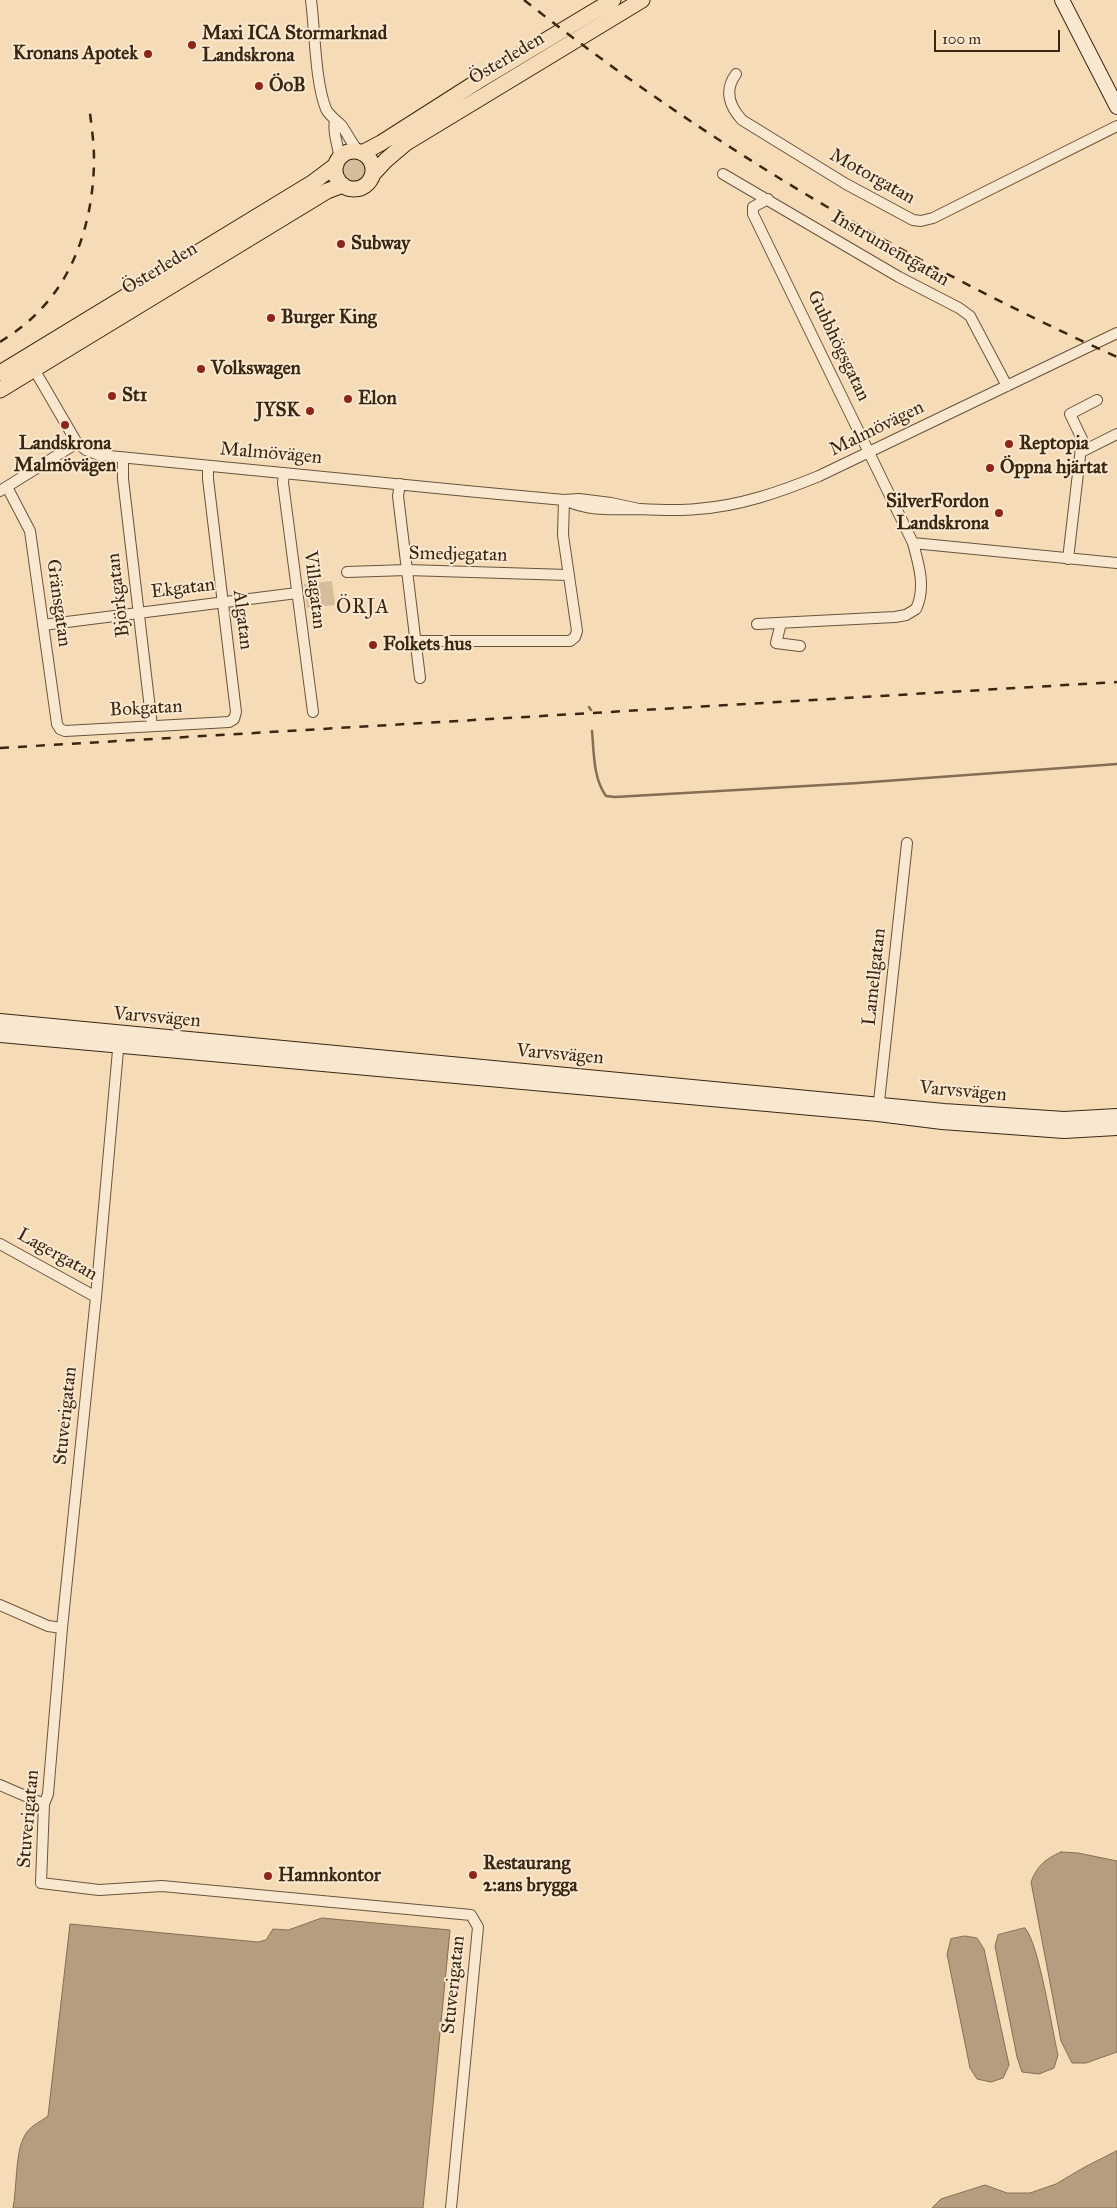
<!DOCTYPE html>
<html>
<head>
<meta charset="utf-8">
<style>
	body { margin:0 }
	#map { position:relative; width:1117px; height:2208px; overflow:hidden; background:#f5dcb7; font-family:"IM FELL Great Primer",serif }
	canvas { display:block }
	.scale { position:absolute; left:934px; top:30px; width:126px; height:22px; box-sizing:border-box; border:2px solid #3a2713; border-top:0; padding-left:6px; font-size:15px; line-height:18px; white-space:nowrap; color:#3a2713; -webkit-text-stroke:4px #f8e8d0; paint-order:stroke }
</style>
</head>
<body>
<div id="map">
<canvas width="1117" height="2208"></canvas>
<div class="scale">100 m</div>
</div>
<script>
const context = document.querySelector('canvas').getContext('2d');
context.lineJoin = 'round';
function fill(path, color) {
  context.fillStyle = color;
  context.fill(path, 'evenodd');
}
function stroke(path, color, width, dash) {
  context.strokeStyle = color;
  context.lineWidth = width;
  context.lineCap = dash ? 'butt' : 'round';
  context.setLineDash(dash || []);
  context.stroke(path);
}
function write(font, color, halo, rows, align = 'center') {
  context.font = font + ' "IM FELL Great Primer",serif';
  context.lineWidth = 4;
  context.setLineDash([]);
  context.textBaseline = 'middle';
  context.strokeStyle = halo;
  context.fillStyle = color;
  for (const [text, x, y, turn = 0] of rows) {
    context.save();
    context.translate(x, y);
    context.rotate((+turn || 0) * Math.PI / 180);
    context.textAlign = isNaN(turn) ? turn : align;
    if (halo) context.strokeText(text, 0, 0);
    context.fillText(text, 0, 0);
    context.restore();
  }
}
const green = new Path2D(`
	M342 170a12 12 0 1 1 24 0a12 12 0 1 1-24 0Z
	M332 581 335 605 307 608 304 584Z`);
const water = new Path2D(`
	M1061 1852 1078 1853 1117 1861V2052L1086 2063H1072L1061 2041 1031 1882C1037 1866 1045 1859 1061 1852Z
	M322 1918 450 1930 423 2208H13C17 2189 15 2153 24 2137 28 2127 40 2122 48 2116L70 1924 258 1942 266 1940 273 1929 288 1930Z
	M1025 1928C1039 1943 1052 2030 1058 2055L1054 2068 1039 2074 1022 2072 1017 2057 995 1946 998 1935Z
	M965 1936 977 1938 984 1949 1009 2065 1003 2078 991 2082 977 2079 970 2068 947 1954 951 1939Z
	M1117 2151V2208H932L941 2199 985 2185 1007 2193H1030L1056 2184 1083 2168Z`);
const stream = new Path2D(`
	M589 707 591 710
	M592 731C594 752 593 778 606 796L615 797 858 783 1117 764`);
const street = new Path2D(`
	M311 0C315 30 315 82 326 109 330 117 337 120 342 126 348 135 352 144 359 152
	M736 74C724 90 729 106 742 120L846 184 913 220 921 221 933 218 1117 126
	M335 121C332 133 339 145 339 158
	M723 174 899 277 959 308 970 316 1007 386
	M768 199 753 207V214L913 543 1117 563
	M31 364 77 443 86 450 99 455 477 492 564 500 579 499 611 503 639 509
	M1081 452 1117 434
	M123 459V479L152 726
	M284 473 283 483 313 712
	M400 484 398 496 420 678
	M7 487 30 531 57 724 60 729 65 731 229 722 234 719 236 712 208 479V467
	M0 491 77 443
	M565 500C590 512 614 509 640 509 659 510 678 511 697 509 740 506 780 492 819 476L1117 333
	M1068 559 1082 439 1070 414 1097 400
	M347 572 407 570 568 575
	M781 623 776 643 800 646
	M757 624 895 617 906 615 916 609C926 588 919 565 913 543
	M43 625 297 593
	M415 641H570L575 637 577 631 563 535 564 500
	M119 1039 96 1297 62 1628 48 1794 44 1804 41 1883 99 1890 162 1886 471 1915 478 1927 451 2208
	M878 1111 907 843
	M0 1244 96 1297
	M0 1605 48 1626 62 1628
	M0 1785 44 1804`);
const secondary = new Path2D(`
	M1062 0 1117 107
	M0 1021 944 1111 1064 1119 1117 1116
	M0 1035 878 1114 942 1122 1064 1131 1117 1128`);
const primary = new Path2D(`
	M335 170a19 19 0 1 1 38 0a19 19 0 1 1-38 0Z
	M362 153 381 143 483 78 613 0
	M373 174 386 160 406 143 642 0
	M0 373 312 183 336 165
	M0 390 327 191 343 185`);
const rail = new Path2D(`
	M524 0C705 143 907 262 1117 357
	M0 342C14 333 28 323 39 311 78 272 94 212 94 159 94 141 91 123 89 105
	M0 748 1117 682`);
const markers = [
	[192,45,5,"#8f2418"],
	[148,54,5,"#8f2418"],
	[259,86,5,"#8f2418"],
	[341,244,5,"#8f2418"],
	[271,318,5,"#8f2418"],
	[201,369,5,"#8f2418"],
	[112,396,5,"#8f2418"],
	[348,399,5,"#8f2418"],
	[310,411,5,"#8f2418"],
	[65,425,5,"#8f2418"],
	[1009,444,5,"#8f2418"],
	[990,468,5,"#8f2418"],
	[999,513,5,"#8f2418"],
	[373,645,5,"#8f2418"],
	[473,1875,5,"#8f2418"],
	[268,1876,5,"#8f2418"]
];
const poiNames = [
	["Maxi ICA Stormarknad",202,34],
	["Landskrona",202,56],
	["Kronans Apotek",138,54,"right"],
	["ÖoB",269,86],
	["Subway",351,244],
	["Burger King",281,318],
	["Volkswagen",211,369],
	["St1",122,396],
	["Elon",358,399],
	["JYSK",300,411,"right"],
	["Landskrona",65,444,"center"],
	["Malmövägen",65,466,"center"],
	["Reptopia",1019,444],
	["Öppna hjärtat",1000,468],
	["SilverFordon",989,502,"right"],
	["Landskrona",989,524,"right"],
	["Folkets hus",383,645],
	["Restaurang",483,1864],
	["2:ans brygga",483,1886],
	["Hamnkontor",278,1876]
];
const streetNames = [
	["Österleden",507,59,-31],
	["Motorgatan",872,177,29],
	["Instrumentgatan",890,249,30],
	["Österleden",160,269,-31],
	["Gubbhögsgatan",838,346,64],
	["Malmövägen",877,429,-26],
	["Malmövägen",271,454,5],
	["Smedjegatan",458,555,1],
	["Ekgatan",183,589,-7],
	["Villagatan",314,590,83],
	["Björkgatan",119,595,-97],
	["Gränsgatan",58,603,82],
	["Algatan",242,620,83],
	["Bokgatan",146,709,-3],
	["Lamellgatan",875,977,-84],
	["Varvsvägen",157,1018,5],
	["Varvsvägen",560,1055,5],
	["Varvsvägen",963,1092,5],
	["Lagergatan",57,1255,29],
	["Stuverigatan",66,1416,-84],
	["Stuverigatan",29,1819,-85],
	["Stuverigatan",454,1985,-84]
];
const neighbourhoodNames = [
	["ÖRJA",363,608]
];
fill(green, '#d5bd9b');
fill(water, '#b59e7f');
stroke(water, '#846e54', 1);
stroke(stream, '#846e54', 2.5);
stroke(street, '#69543c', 12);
stroke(secondary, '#3a2713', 16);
stroke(primary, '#3a2713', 17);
stroke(street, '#f8e8d0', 10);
stroke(secondary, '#f8e8d0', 14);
stroke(primary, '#f5dcb7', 15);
stroke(rail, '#3a2713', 2.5, [9, 9]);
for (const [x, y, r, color] of markers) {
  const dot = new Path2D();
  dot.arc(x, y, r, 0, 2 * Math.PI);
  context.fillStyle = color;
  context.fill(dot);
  stroke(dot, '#f8e8d0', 2);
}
write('bold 19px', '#3a2713', '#f8e8d0', poiNames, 'left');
write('19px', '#3a2713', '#f8e8d0', streetNames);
context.letterSpacing = '1px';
write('20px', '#3a2713', '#f8e8d0', neighbourhoodNames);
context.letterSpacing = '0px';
</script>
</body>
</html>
